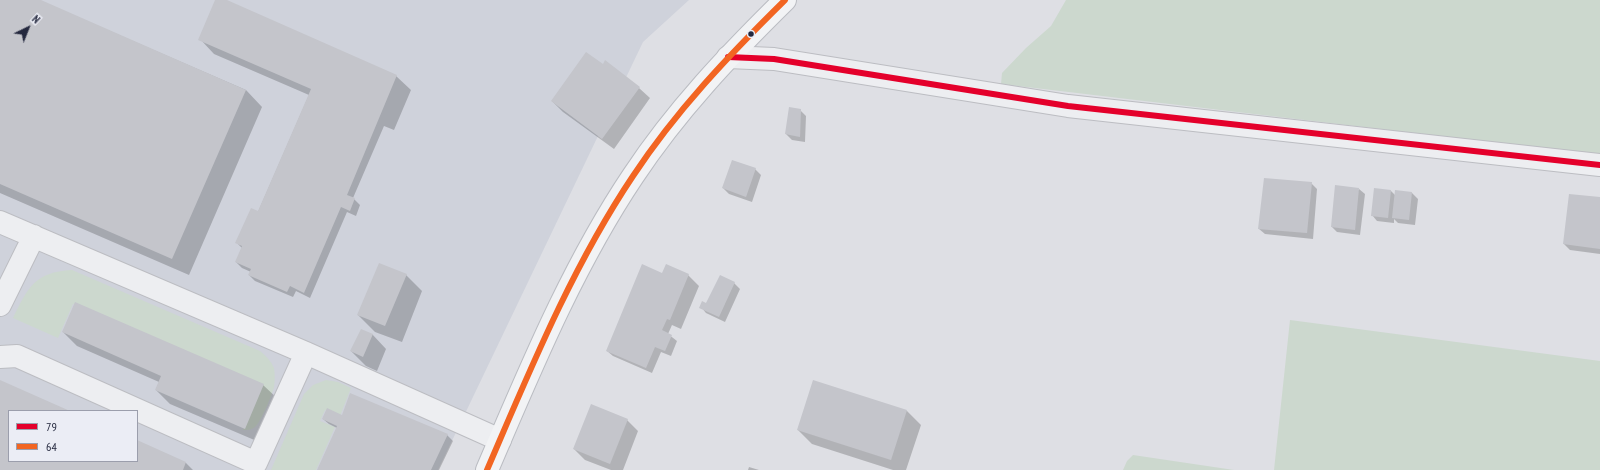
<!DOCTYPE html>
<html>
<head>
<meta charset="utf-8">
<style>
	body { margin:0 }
	#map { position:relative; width:1600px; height:470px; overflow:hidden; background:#dedfe4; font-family:"PT Sans Narrow",sans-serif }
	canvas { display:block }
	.legend { position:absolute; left:8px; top:410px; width:130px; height:52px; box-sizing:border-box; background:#ebedf5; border:1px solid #9b9eac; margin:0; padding:5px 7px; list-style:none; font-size:12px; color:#24283e }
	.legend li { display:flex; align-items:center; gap:8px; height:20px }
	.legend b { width:20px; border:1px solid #9b9eac }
	.north { position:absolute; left:8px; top:8px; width:40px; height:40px; -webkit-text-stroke:3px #ebedf5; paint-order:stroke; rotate:43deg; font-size:11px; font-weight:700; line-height:16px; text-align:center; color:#24283e }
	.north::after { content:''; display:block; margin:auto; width:14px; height:18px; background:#24283e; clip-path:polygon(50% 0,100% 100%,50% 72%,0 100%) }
</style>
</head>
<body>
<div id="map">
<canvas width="1600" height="470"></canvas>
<ul class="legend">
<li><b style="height:5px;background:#e4002b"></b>79</li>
<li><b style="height:5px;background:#f26522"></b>64</li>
</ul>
<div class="north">N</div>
</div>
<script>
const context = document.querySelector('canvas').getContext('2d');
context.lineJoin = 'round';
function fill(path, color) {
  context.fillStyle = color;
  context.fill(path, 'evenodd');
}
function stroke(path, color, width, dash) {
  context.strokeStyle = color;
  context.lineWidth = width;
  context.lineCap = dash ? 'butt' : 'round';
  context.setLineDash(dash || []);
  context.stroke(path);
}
const built = new Path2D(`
	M0 0H689L643 42 438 470H0ZM9 411H137V461H9Z`);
const green = new Path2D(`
	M1066 0H1600V155L1001 84 1002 73 1026 48 1051 26Z
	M72 270 260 351C266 356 271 361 274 368 275 374 275 381 274 387 272 395 261 422 255 427 251 430 247 430 243 430L262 385 73 304 58 338 13 318C28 288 34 272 72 270Z
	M1290 320 1600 361V470H1274Z
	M326 380 338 382 351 388 340 416 325 410 320 421 335 427 316 470H271L304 394 313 385Z
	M1133 455 1234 470H1123L1127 461Z`);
const shadow = new Path2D(`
	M0 0H38L246 90 262 107 189 275 0 193Z
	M217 0H225L396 76 411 90 394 130 384 126 353 198 360 205 356 216 347 212 310 298 296 291 293 297 255 281 249 275 251 272 242 268 236 262 242 248 237 243 258 212 309 95 214 54 200 39Z
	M603 65 639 88 650 98 614 149 563 112 552 101Z
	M800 110 806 116 805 142 792 140 786 134Z
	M755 169 761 175 752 202 729 194 723 188Z
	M1311 183 1317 189 1313 239 1265 234 1259 229Z
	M1359 189 1365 194 1360 235 1337 232 1332 227Z
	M1375 190 1391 191 1395 195 1396 191 1412 193 1418 199 1415 225 1398 223 1394 219V223L1377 221 1372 215Z
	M1600 198V254L1570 250 1564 244Z
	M662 274 688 275 699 286 681 329 672 325 668 334 677 341 671 356 661 352 652 373 613 356 607 351Z
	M406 275 422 291 402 342 375 332 358 315Z
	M734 283 740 289 725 322 706 313 701 307Z
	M63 332 263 385 278 399 259 442 170 404 156 390 159 382 77 346Z
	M372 334 386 349 377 371 366 366 351 351Z
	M0 381 68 411H9V461H137V441L186 463 193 470H0Z
	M907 411 921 425 906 470H893L812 444 798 430Z
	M323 419 447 435 453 441 439 470H318L337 428 329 424Z
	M627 420 638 431 623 470H611L585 460 574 449Z
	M749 467 759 470H748Z`);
const building = new Path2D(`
	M0 0H41L246 90 172 259 0 184Z
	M215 0H227L397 75 347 195 355 198 350 211 341 207 304 293 290 286 287 292 248 275 251 269 235 262 242 246 235 243 251 208 258 211 311 89 198 40Z
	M586 52 603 64 605 60 640 87 602 139 551 101Z
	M789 107 801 109 800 137 785 134Z
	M732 160 756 168 746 197 722 188Z
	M1264 178 1312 182 1307 233 1258 229Z
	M1335 185 1359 188 1355 230 1331 227Z
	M1374 188 1391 190 1388 218 1371 216Z
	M1395 190 1412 192 1409 220 1392 218Z
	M1569 194 1600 197V249L1563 244Z
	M379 263 407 274 385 326 357 315Z
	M642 264 662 273 666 264 689 274 670 320 667 319 662 330 672 335 665 351 655 347 646 368 606 351Z
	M720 275 735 282 719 317 699 308 702 301 706 303Z
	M75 302 264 384 245 429 155 390 161 376 62 332Z
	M361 329 373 334 363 357 350 351Z
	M0 380 70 411H9V461H137V440L186 462 183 470H0Z
	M813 380 907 410 891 460 797 430Z
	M350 393 448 434 431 470H317L337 426 322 419 327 408 342 415Z
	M591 404 628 419 610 464 573 449Z`);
const minor = new Path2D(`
	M728 57 774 59 1068 106 1600 165
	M0 222 306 353 500 440
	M0 305 34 236
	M0 357 17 356 256 463 306 353`);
const major = new Path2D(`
	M487 470C530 370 572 267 633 176 676 111 729 55 785 0`);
const bus1 = new Path2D(`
	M728 57 774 59 1068 106 1600 165`);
const bus2 = new Path2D(`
	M487 470C530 370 572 267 633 176 676 111 729 55 785 0`);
const markers = [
	[751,34,3.5,"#24283e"]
];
fill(built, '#cfd2db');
fill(green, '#ccd8ce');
fill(shadow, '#0003');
fill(building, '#c4c5cb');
stroke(minor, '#bcbdc2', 24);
stroke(major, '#babcc2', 24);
stroke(minor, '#edeef1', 22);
stroke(major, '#f2f3f5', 22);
stroke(bus1, '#e4002b', 6);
stroke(bus2, '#f26522', 6);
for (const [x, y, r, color] of markers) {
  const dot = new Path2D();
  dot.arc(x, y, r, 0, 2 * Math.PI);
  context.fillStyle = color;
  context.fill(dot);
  stroke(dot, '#ebedf5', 1.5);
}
</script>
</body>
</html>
